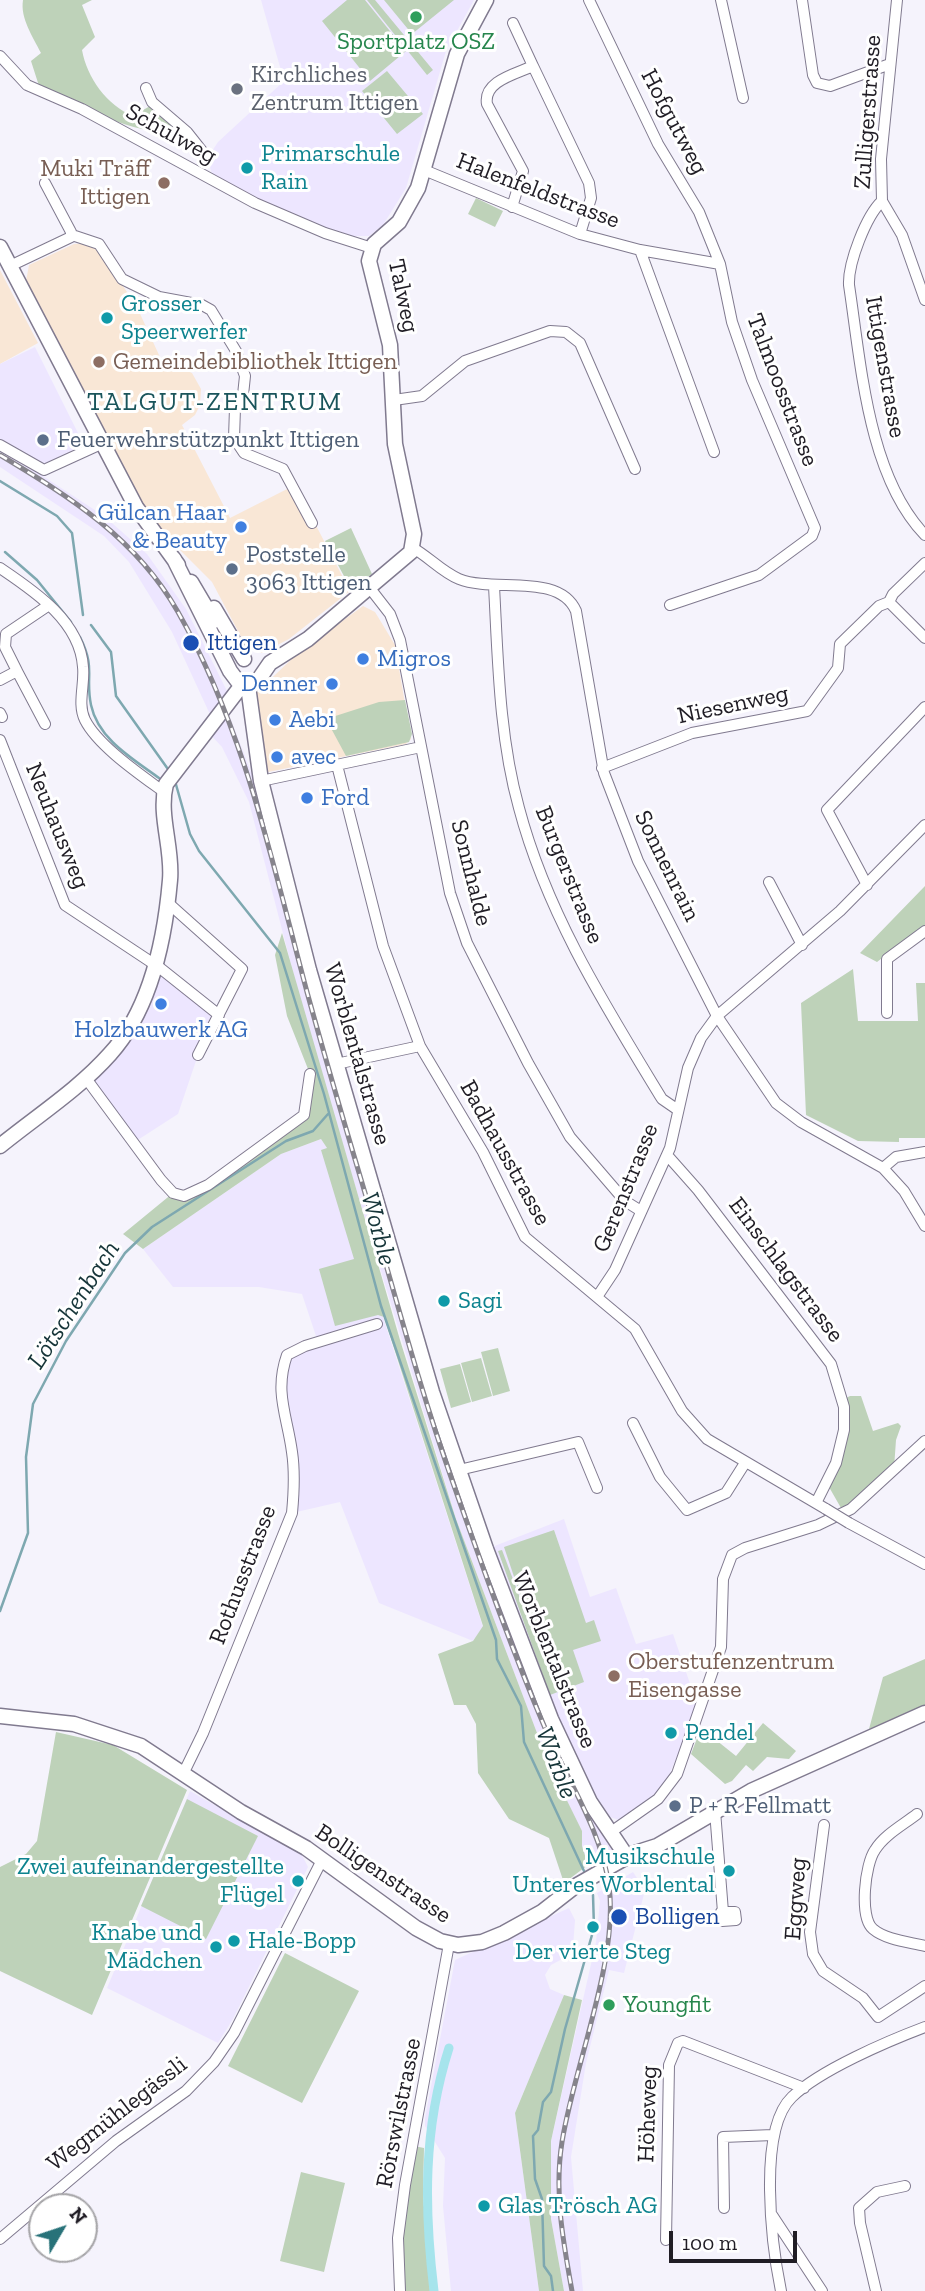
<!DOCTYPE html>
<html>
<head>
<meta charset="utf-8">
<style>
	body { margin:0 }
	#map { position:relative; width:925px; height:2291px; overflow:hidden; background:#f5f3fc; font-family:"Zilla Slab",serif }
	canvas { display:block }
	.north { position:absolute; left:28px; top:2193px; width:70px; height:70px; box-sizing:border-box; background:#fff; border:2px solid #a6a5a8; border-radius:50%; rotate:51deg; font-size:19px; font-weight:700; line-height:28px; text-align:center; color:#201d25 }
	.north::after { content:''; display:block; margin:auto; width:24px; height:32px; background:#287279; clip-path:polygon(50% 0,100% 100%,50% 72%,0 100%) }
	.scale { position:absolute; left:669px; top:2231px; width:128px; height:32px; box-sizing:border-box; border:4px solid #201d25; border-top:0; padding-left:9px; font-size:21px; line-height:24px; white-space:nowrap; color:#201d25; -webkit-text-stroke:5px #fff; paint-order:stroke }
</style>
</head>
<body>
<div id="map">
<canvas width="925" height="2291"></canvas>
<div class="north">N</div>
<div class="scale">100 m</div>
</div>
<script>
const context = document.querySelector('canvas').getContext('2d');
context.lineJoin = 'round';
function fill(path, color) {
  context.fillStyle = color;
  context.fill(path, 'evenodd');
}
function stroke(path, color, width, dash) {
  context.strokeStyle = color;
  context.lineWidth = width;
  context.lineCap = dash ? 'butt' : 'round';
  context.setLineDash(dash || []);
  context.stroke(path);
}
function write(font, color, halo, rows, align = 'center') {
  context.font = font + ' "Zilla Slab",serif';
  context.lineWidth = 6;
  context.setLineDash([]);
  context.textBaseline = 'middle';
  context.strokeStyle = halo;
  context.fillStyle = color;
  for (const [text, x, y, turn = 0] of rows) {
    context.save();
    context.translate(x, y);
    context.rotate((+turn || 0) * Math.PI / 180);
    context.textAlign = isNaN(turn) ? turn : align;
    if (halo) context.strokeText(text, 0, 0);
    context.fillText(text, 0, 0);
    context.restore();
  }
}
const commercial = new Path2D(`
	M89 243 97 248 136 305 165 368 178 367 192 373 201 389 200 405 195 415 182 425 230 518 295 485 350 591 289 639 262 653 247 648 212 582 155 525 125 475 26 281 29 265 74 244Z
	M0 270 38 343 0 364Z
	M363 606 375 612 395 645 411 739 406 744 268 772 256 693 297 654Z`);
const built = new Path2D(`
	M261 0H474L446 51 406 188 383 225 369 236H353L321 226 251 196 214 178 211 171 208 157 218 142 284 81Z
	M35 347 84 445 46 463 38 462 0 439V364Z
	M0 448 104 516 147 554 186 609 229 695 230 717 259 793 447 1454 546 1723 615 1850 588 1865 582 1846 581 1831 548 1762 456 1519 308 1030 249 802 222 747 207 731 214 723 172 632 129 562 104 536 0 467Z
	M155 965 219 1015 198 1055 178 1114 133 1143 85 1077 113 1052Z
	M321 1139 327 1148 383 1317 483 1627 473 1641 379 1603 340 1502 292 1513 295 1478 281 1392 287 1355 318 1342 302 1294 259 1287H173L143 1249 281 1154Z
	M564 1519 590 1597 616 1588 636 1644 673 1634 698 1707 666 1782 654 1795 619 1820 610 1817 589 1785 555 1710 492 1547Z
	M190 1791 302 1855 308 1867 233 2019 218 2043 107 1988Z
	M633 1872 645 1890 624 1973 609 1970 586 2063 571 2157 583 2291H564L551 2219V2141L596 1942 600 1901 597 1893Z
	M569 1908 575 1920 573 1947 566 1957 551 1965 545 1975 550 1989 564 1995 515 2113 539 2291H451L443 2206 445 2158 425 2126V2118L455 1960Z`);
const green = new Path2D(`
	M23 0H92L82 5 95 37 82 50C87 78 107 105 133 116L150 106 179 131C133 138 81 104 39 86L31 61 41 53C33 37 20 18 23 0Z
	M347 0H365L406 51 370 81 322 21Z
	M367 0H375L433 70 427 75Z
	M384 0H454L412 34Z
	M387 71 423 114 397 134 362 91Z
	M476 198 503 211 495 227 468 214Z
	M351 528 372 574 351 589 325 541Z
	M405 700 412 734 409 742 346 756 326 719 379 702Z
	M925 886V925L877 962 860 953Z
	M282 933 400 1340 456 1519 548 1762 582 1831V1846L588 1865 564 1883 549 1838 509 1819 478 1773 476 1724 466 1705H454L438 1654 473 1641 483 1626 384 1317 378 1315 335 1326 319 1269 354 1259 321 1150 327 1148 321 1139 281 1154 143 1249 123 1234 173 1193 184 1196 304 1115 310 1074 287 1016 275 955Z
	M853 969 858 1021H918L916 983H925V1138H899V1142L858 1141 806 1115 801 1003Z
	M498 1348 510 1391 493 1396 481 1352Z
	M481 1358 492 1396 472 1402 461 1363Z
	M460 1364 471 1402 451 1408 440 1369Z
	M850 1396H861L873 1431 898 1423 901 1426 896 1440 894 1468 850 1507 841 1508 829 1487 846 1398Z
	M554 1530 586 1623 594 1620 601 1641 573 1650 584 1682 550 1695 498 1551 502 1550 532 1630 504 1547Z
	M925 1659V1707L869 1729 883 1677Z
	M763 1723 796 1751 789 1759 767 1757 753 1771 746 1765 732 1781 725 1784 691 1754 701 1728 736 1756Z
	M56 1732 113 1745 187 1790 92 2015 0 1971V1867L26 1854 37 1841Z
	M187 1799 258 1836 206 1939 141 1906Z
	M285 1953 359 1991 302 2103 228 2066Z
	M564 1995 582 2000 551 2141V2219L564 2291H539L515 2113Z
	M414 2146 424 2148 423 2194 430 2291H400L398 2238Z
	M301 2172 345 2183 324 2272 280 2261Z`);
const stream = new Path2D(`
	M0 481 57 516 72 533 83 615
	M5 552 37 580 71 622
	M91 625 111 652 116 696 170 772
	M80 637C96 669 85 676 91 705 98 739 133 759 159 778
	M175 781 190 834 199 851 280 953 324 1094 381 1306 496 1640 497 1659 521 1706 524 1742 584 1871
	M0 1611 28 1533 26 1457 33 1404 66 1341 125 1253 152 1227 286 1141 313 1131 328 1114
	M553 2291 551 2276 544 2266 542 2199 535 2179 533 2136 538 2130 543 2102 551 2092 565 2029 594 1928 593 1895`);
const canal = new Path2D(`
	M434 2291C424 2208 423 2129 449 2048`);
const street = new Path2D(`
	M589 0 658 144 699 212 720 264 732 322 752 380 815 528 812 536 759 575 670 605
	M721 0 743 98
	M802 0 813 75 817 83 830 86 890 64
	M897 0 881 159 882 201 902 235 925 300
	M513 23 533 66
	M0 56 27 85 82 109 255 203 325 233 372 248
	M146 88 152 102 187 132 206 156
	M424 170 580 234 640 250 720 264
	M882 201C866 216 848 263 849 285 861 364 868 476 925 535
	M512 207 523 171 487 104C483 81 516 74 533 66L589 183 591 198 580 234
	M72 235 99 244 122 279 159 297 202 305 211 310 236 351 245 376 243 395 235 408 234 438 244 453 283 469 312 523
	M640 250 714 452
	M10 266 71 237V232L45 183
	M394 400 422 396 465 361 550 331 566 332 580 343 635 469
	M0 445 44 470 101 444
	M413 548C429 557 442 572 459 579 494 593 559 572 576 611L604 773 638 861 717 1016 776 1103 801 1122 883 1168 904 1191 925 1226
	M0 568C34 591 80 621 83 667 85 684 77 704 85 720 98 746 141 775 164 792
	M494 586C498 660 499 736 519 808 547 914 606 1007 662 1099L678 1110
	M369 587 390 614 400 640 450 893 467 943 528 1063 570 1137 625 1201 641 1211
	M889 602 925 638
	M17 671 45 724
	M0 680 17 671 5 647 6 634 49 605
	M0 713 2 717
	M0 740 65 905 160 968 219 1015
	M337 765 383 946 420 1046
	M602 768 692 733 807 711 838 668 840 644 879 606 889 602 893 594 925 563
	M261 781 421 747
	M769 882 802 945
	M867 885 827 810 925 707
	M167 902 242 969 198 1055
	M887 1013V959L925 931
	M336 1064 420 1046 483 1152 525 1237 635 1329 682 1411 707 1439 826 1509
	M85 1077 161 1180 173 1193 184 1196 208 1185 304 1115 310 1074
	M667 1155 698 1190 831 1364 844 1407V1430L836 1463 816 1503
	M883 1168 896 1157 925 1152
	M597 1297 615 1270 670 1148 688 1068 701 1038 717 1016 840 911 925 825
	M633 1423 660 1477 687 1510 726 1493 745 1463
	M459 1470 578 1442 597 1488
	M849 1523 925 1564
	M184 1772 203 1733 292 1513C294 1492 295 1472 292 1452 287 1415 274 1392 287 1355L305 1346 377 1324
	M715 1811 723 1912
	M917 1814C903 1825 884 1835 875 1850 865 1864 859 1917 873 1929 886 1940 909 1942 925 1946
	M824 1825 810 1932 813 1954 823 1971 863 1998 878 2017 925 1986
	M611 1832 658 1799 677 1774 721 1647 723 1579 732 1555 745 1548 818 1525 851 1509 925 1441
	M721 1912H735L736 1920 722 1921Z
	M724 2208 723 2137 773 2135
	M772 2215 822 2291
	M0 2239 116 2141 186 2091 214 2062 234 2033 322 1860
	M666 2240 669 2065 678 2043 683 2041 804 2088
	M400 2291 398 2238 405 2185 449 1944
	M781 2291C772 2247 757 2130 792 2097 820 2070 888 2041 925 2027
	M876 2291 860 2223 859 2208 877 2192 905 2186`);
const secondary = new Path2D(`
	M0 247 136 507 178 565
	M174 559 230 671 239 683 248 686 257 682 270 663 308 639 411 552 414 534 395 444 390 345 369 261 374 244 399 222 418 188 457 54 486 0
	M191 582 214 621
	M214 608 244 659
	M248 686 261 781 309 970 432 1392 486 1549 551 1719 590 1802 627 1857
	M0 1146C37 1116 79 1089 110 1054 151 1009 165 938 170 880 173 848 158 815 166 784L242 685
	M0 1716 74 1724 141 1746 241 1812 306 1848 416 1928 440 1941 458 1945 482 1942 504 1933 542 1912 574 1887 632 1854 657 1846 751 1791 925 1713`);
const rail = new Path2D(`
	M0 455C70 497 136 538 178 612 245 730 272 862 307 992 329 1072 353 1153 377 1233 401 1317 424 1401 453 1483 482 1565 511 1648 545 1728 567 1780 601 1829 609 1886 619 1959 574 2066 562 2142 554 2192 563 2241 572 2291`);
const streetBridge = new Path2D(`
	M826 1509 849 1523`);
const markers = [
	[416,17,7,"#2e9e5b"],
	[237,89,7,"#6b7280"],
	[247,168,7,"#0f9aa8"],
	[164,183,7,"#8d6e63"],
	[107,318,7,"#0f9aa8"],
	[99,362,7,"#8d6e63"],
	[43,440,7,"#5c6f8a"],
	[241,527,7,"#3f7fe0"],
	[232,569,7,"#5c6f8a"],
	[191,643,9,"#1a4fb4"],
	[363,659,7,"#3f7fe0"],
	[332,684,7,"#3f7fe0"],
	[275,720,7,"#3f7fe0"],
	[277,757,7,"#3f7fe0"],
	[307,798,7,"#3f7fe0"],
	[161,1004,7,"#3f7fe0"],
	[444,1301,7,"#0f9aa8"],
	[614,1676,7,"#8d6e63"],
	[671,1733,7,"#0f9aa8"],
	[675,1806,7,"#5c6f8a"],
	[729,1871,7,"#0f9aa8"],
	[298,1881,7,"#0f9aa8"],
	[619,1917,9,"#1a4fb4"],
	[593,1927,7,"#0f9aa8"],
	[234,1941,7,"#0f9aa8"],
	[216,1947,7,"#0f9aa8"],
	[609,2005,7,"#2e9e5b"],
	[484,2206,7,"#0f9aa8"]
];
const leisureNames = [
	["Sportplatz OSZ",416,42],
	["Youngfit",623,2005,"left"]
];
const worshipNames = [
	["Kirchliches",251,75],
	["Zentrum Ittigen",251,103]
];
const streetNames = [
	["Zulligerstrasse",868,112,-86],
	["Hofgutweg",674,122,62],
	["Schulweg",171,134,29],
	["Halenfeldstrasse",538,191,21],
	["Talweg",403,296,78],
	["Ittigenstrasse",885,367,80],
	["Talmoosstrasse",782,390,69],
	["Niesenweg",733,705,-12],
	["Neuhausweg",57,826,68],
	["Sonnenrain",667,866,64],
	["Sonnhalde",471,873,76],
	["Burgerstrasse",569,875,68],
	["Worblentalstrasse",357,1054,74],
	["Badhausstrasse",505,1153,61],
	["Gerenstrasse",626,1188,-68],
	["Einschlagstrasse",786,1270,53],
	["Rothusstrasse",243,1575,-69],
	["Worblentalstrasse",554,1660,68],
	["Bolligenstrasse",383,1874,34],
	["Eggweg",796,1899,-86],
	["Rörswilstrasse",399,2113,-79],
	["Wegmühlegässli",117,2114,-38],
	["Höheweg",648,2114,-88]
];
const cultureNames = [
	["Primarschule",261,154],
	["Rain",261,182],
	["Grosser",121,304],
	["Speerwerfer",121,332],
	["Sagi",458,1301],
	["Pendel",685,1733],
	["Musikschule",715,1857,"right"],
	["Unteres Worblental",715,1885,"right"],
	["Zwei aufeinandergestellte",284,1867,"right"],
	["Flügel",284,1895,"right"],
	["Knabe und",202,1933,"right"],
	["Mädchen",202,1961,"right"],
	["Hale-Bopp",248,1941],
	["Der vierte Steg",593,1952,"center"],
	["Glas Trösch AG",498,2206]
];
const educationNames = [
	["Muki Träff",150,169,"right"],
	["Ittigen",150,197,"right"],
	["Gemeindebibliothek Ittigen",113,362],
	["Oberstufenzentrum",628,1662],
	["Eisengasse",628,1690]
];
const serviceNames = [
	["Feuerwehrstützpunkt Ittigen",57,440],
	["Poststelle",246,555],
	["3063 Ittigen",246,583],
	["P + R Fellmatt",689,1806]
];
const shopNames = [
	["Gülcan Haar",227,513,"right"],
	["& Beauty",227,541,"right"],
	["Migros",377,659],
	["Denner",318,684,"right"],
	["Aebi",289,720],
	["avec",291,757],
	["Ford",321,798],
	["Holzbauwerk AG",161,1030,"center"]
];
const transitNames = [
	["Ittigen",207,643],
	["Bolligen",635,1917]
];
const neighbourhoodNames = [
	["TALGUT-ZENTRUM",215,403]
];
const waterNames = [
	["Worble",378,1229,75],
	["Lötschenbach",74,1305,-57],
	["Worble",556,1763,69]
];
fill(commercial, '#f9e7d6');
fill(built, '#ede6ff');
fill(green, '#bed2b9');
stroke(stream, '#7ea8b0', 2.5);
stroke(canal, '#a6e4ec', 9);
stroke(street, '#807a8f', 12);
stroke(secondary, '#807a8f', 17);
stroke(street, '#fff', 10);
stroke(secondary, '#fff', 14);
stroke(rail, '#86848c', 5);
stroke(rail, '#fff', 2.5, [8]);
stroke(streetBridge, '#807a8f', 12, []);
stroke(streetBridge, '#fff', 10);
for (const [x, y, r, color] of markers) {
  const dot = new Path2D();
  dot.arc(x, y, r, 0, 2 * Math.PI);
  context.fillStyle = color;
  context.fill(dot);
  stroke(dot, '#fff', 2.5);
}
write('24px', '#27864d', '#fff', leisureNames);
write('24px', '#5b616d', '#fff', worshipNames, 'left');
write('24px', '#201d25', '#fff', streetNames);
write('24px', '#0d838f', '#fff', cultureNames, 'left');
write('24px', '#785e54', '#fff', educationNames, 'left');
write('24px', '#4e5e75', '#fff', serviceNames, 'left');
write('24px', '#366cbe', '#fff', shopNames, 'left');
write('24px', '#164399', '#fff', transitNames, 'left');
context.letterSpacing = '2px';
write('26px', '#1a555b', '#fff', neighbourhoodNames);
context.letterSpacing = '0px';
write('italic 26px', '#163539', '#fff', waterNames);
</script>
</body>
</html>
